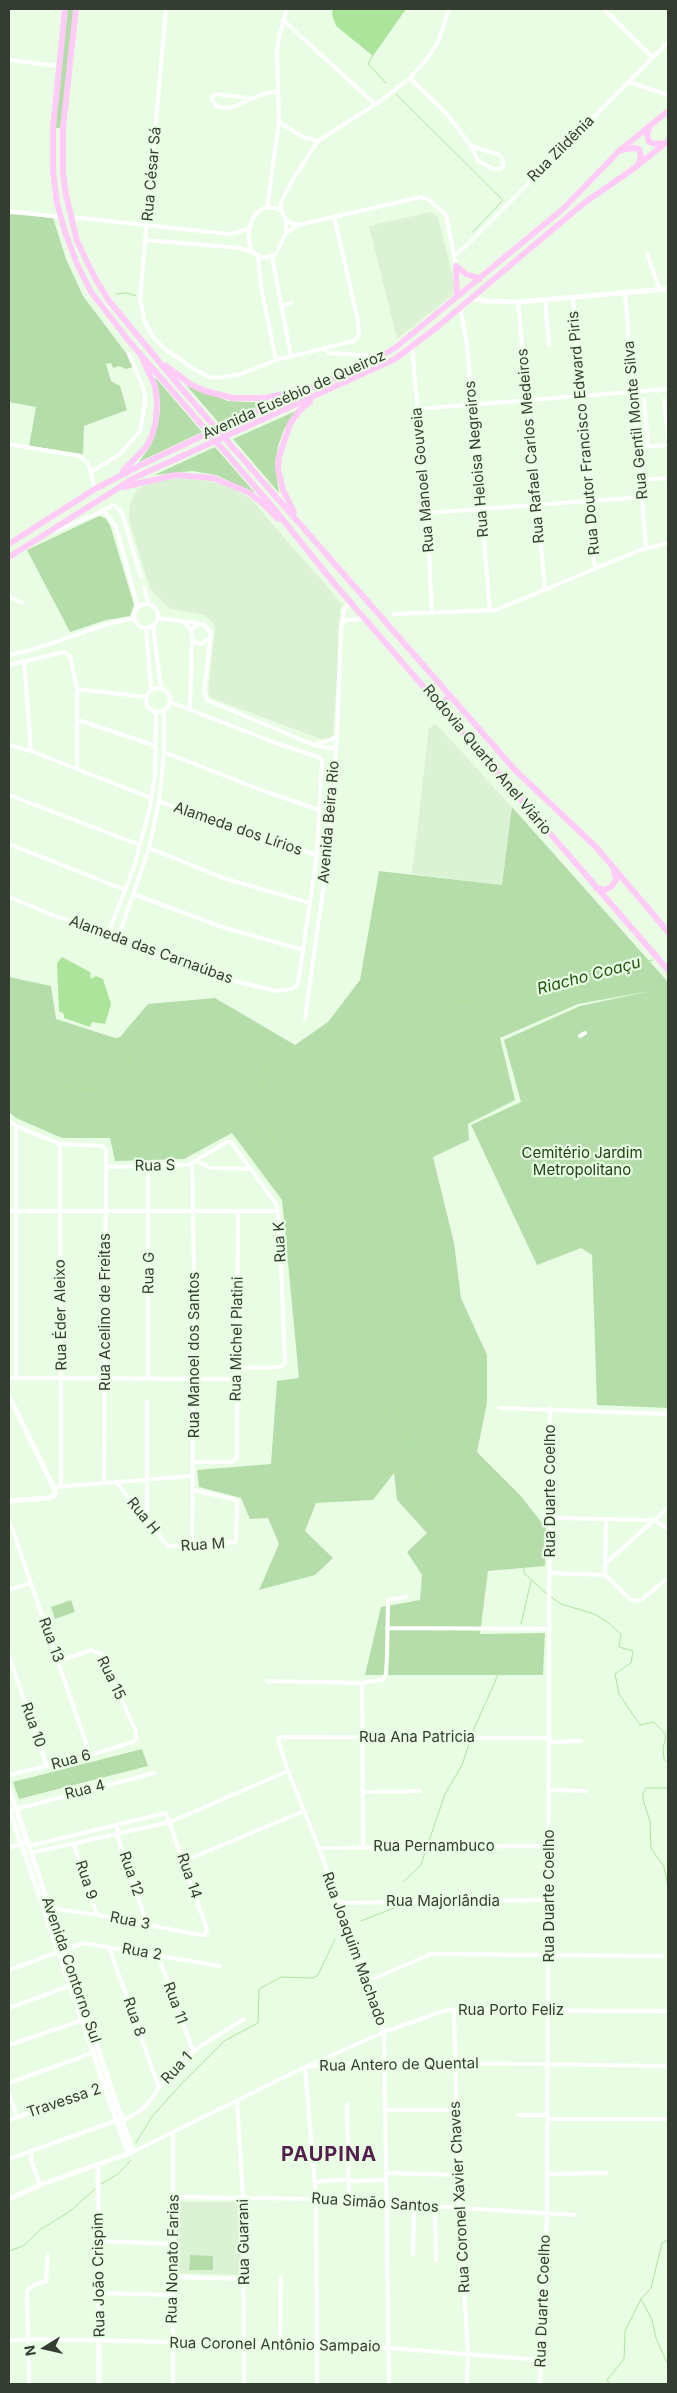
<!DOCTYPE html>
<html>
<head>
<meta charset="utf-8">
<style>
  body { margin:0 }
  #map { position:relative; width:677px; height:2393px; overflow:hidden; background:#e9fde4; font-family:Inter,sans-serif }
  canvas { display:block }
  .frame { position:absolute; inset:0; border:10px solid #353d33; pointer-events:none }
  .north { position:absolute; left:20px; top:2323px; width:50px; height:50px; -webkit-text-stroke:4px #e9fde4; paint-order:stroke; rotate:260deg; font-size:14px; font-weight:700; line-height:20px; text-align:center; color:#353d33 }
  .north::after { content:''; display:block; margin:auto; width:18px; height:22px; background:#353d33; clip-path:polygon(50% 0,100% 100%,50% 72%,0 100%) }
</style>
</head>
<body>
<div id="map">
<canvas width="677" height="2393"></canvas>
<div class="frame"></div>
<div class="north">N</div>
</div>
<script>
const context = document.querySelector('canvas').getContext('2d');
context.lineJoin = 'round';
function fillPath(path, color) { context.fillStyle = color; context.fill(path, 'evenodd'); }
const shape = rows => new Path2D(rows.map(r => 'M' + r).join(''));
function strokePath(path, color, width, dash) { context.strokeStyle = color; context.lineWidth = width; context.lineCap = dash ? 'butt' : 'round'; context.setLineDash(dash || []); context.stroke(path); }
function drawText(font, color, halo, rows, align = 'center') {
  context.font = font + ' Inter,sans-serif'; context.lineWidth = 4.5; context.setLineDash([]); context.textBaseline = 'middle'; context.strokeStyle = halo; context.fillStyle = color; for (const [text, x, y, turn = 0] of rows) {
    context.save(); context.translate(x, y); context.rotate((+turn || 0) * Math.PI / 180); context.textAlign = isNaN(turn) ? turn : align; if (halo) context.strokeText(text, 0, 0); context.fillText(text, 0, 0); context.restore();
  }
}
fillPath(shape([
  [431,212,438,217,452,273,455,293,397,339,369,226],
  [181,478,209,481,229,487,250,498,343,605,339,611,341,616,333,739,329,742,211,698,208,693,215,628,213,623,204,615,169,608,150,589,129,520,130,504,137,489,159,481],
  [436,724,512,807,502,885,412,874,429,728],
  [177,2202,236,2202,239,2205,241,2275,177,2273]
]), '#dbf2d4');
fillPath(shape([
  [65,9,76,9,63,128,53,128],
  [9,214,53,218,66,259,83,296,126,353,133,367,126,369,119,366,113,368,111,363,106,364,111,381,120,386,127,410,84,426,83,454,29,446,36,407,9,402],
  [155,377,202,432,139,462,151,445,157,427,160,411,159,391],
  [186,385,228,401,266,403,219,423],
  [296,411,284,429,278,446,275,464,279,493,233,439],
  [215,447,255,493,216,475,192,471,154,475],
  [99,516,105,518,110,525,134,605,130,616,106,620,70,632,27,550],
  [512,807,668,982,668,1408,597,1405,592,1255,581,1248,537,1265,471,1125,521,1102,504,1040,580,1006,651,991,578,1004,500,1038,515,1100,468,1124,469,1140,433,1157,454,1243,461,1298,487,1355,487,1403,477,1452,520,1495,546,1528,545,1566,488,1571,480,1634,545,1633,543,1675,365,1675,381,1607,420,1600,422,1575,407,1552,427,1533,397,1500,394,1473,373,1500,316,1503,305,1531,333,1558,315,1575,259,1590,279,1544,268,1518,250,1519,241,1498,199,1487,197,1470,271,1464,277,1381,299,1378,282,1200,232,1133,184,1159,115,1161,110,1138,62,1138,16,1118,9,1112,9,977,51,986,56,1019,115,1038,120,1037,148,1004,215,998,295,1045,328,1022,360,980,379,871,502,885],
  [71,1600,75,1612,55,1619,51,1607],
  [142,1749,148,1766,19,1799,13,1782],
  [190,2255,213,2256,213,2270,189,2270]
]), '#b5ddaa');
fillPath(shape([
  [333,9,406,9,373,56,336,26,332,14],
  [62,957,90,972,91,979,96,976,103,979,111,1004,105,1024,92,1022,90,1027,64,1018,64,1014,59,1011,57,963]
]), '#ade49c');
strokePath(shape([
  [373,55,368,64,386,83],
  [396,94,503,200,473,232],
  [116,294,127,293,136,296],
  [9,352,46,337,89,311],
  [9,1054,24,1065,36,1078,57,1086,87,1089,103,1088,129,1069,129,1057,133,1049,148,1042,165,1025,176,1020,199,1021,255,1043,261,1050,265,1087,276,1104,285,1110,304,1110,336,1099,350,1088,380,1044,427,1004,445,999,488,1004,514,1002,533,990,628,964,653,960],
  [285,1110,286,1113,270,1124,278,1176,291,1198,295,1201,313,1202,369,1234,416,1250,423,1257,429,1269,428,1279,414,1298,412,1307,401,1317,396,1327,397,1344,406,1371,398,1416,412,1441,421,1451,436,1459,465,1458,506,1490,523,1526,524,1573,548,1595],
  [408,1435,420,1497,467,1559,475,1566,522,1562],
  [551,1597,561,1604,594,1614,606,1621,621,1634,619,1647,633,1651,631,1663,615,1674,619,1694,640,1725,654,1722,666,1735,663,1749,664,1759,668,1764],
  [521,1624,531,1581],
  [473,1731,495,1682,503,1659,517,1638],
  [668,1788,646,1788,643,1794,643,1800,650,1821,651,1848,664,1867,668,1886],
  [429,1841,445,1794,462,1765,469,1744],
  [403,1882,421,1865,425,1852],
  [361,1921,394,1908],
  [136,2143,151,2118,182,2083,224,2041,258,2023,259,1989,281,1977,313,1978,318,1975,335,1939],
  [101,2184,118,2174,131,2160],
  [9,2251,23,2246,41,2229,69,2212,95,2189],
  [641,2299,652,2320,656,2338,668,2365],
  [610,2384,607,2380,624,2359,625,2331,641,2299,651,2288,662,2243,668,2240]
]), '#ade49c', 1);
strokePath(shape([
  [166,9,140,299,145,322,153,337,165,349,194,369,209,377,217,378,241,374,276,360,354,341,359,334,358,321,334,216],
  [604,9,653,58],
  [283,20,375,104],
  [9,60,59,66],
  [410,78,447,114,471,146,478,161,493,169,500,169,503,166,503,160,500,155,471,146],
  [629,82,668,95],
  [249,98,216,94,211,98,216,106,224,108,233,107,260,95,278,91],
  [279,122,301,136,318,141],
  [267,207,279,122,277,51,279,36,287,9],
  [267,207,275,208,282,211,286,221,286,233,276,254,264,258,252,252,249,242,249,229,254,216,260,210,267,207],
  [9,211,60,217],
  [282,211,280,205,290,184,318,141,379,102,410,78,427,59,438,42,449,9],
  [71,217,229,234,249,229],
  [286,221,298,225],
  [286,233,298,225,421,197,429,200,446,215,456,266],
  [146,240,240,248,252,252],
  [647,254,660,290],
  [454,256,467,245,668,42],
  [258,257,261,287,276,360],
  [272,257,291,356],
  [625,293,646,548],
  [573,297,595,569],
  [545,300,549,345],
  [518,302,545,589],
  [281,306,291,303],
  [460,308,467,344,490,611],
  [412,347,427,513,432,613],
  [325,348,328,353,378,356],
  [644,399,648,447],
  [664,400,668,440],
  [417,409,668,389],
  [9,444,79,456,88,463,95,489],
  [639,447,668,445],
  [91,472,119,455,140,431,145,405,144,390,129,354],
  [641,480,668,478],
  [101,511,114,505,122,513,141,577],
  [427,513,643,497],
  [55,531,104,511,116,527,138,608],
  [144,588,149,604],
  [9,597,23,603],
  '134 616a12 12 0 1 1 24 0a12 12 0 1 1-24 0Z',
  [394,614,496,610,640,550,668,543],
  [158,618,191,622,204,625,209,629,211,634,204,691,207,700,314,745,336,749],
  [182,621,192,630],
  [200,624,193,628,191,632,194,642,201,644,210,638],
  [341,625,346,620,364,619],
  [153,626,161,688],
  [146,628,151,689],
  [9,655,31,650,108,624,135,618],
  [24,661,31,751],
  [9,665,64,652,70,656,77,689,77,768],
  '146 700a12 12 0 1 1 24 0a12 12 0 1 1-24 0Z',
  [77,689,146,697],
  [190,710,192,638],
  [78,720,156,746],
  [317,744,330,740,337,736],
  [9,745,31,751,151,798],
  [164,752,261,790,319,810],
  [9,795,140,845],
  [159,801,231,830,317,855],
  [9,844,125,890],
  [149,848,226,879,310,903],
  [133,894,225,928,304,950],
  [9,897,55,916,108,934,154,955,222,978,276,991,292,989,298,983,317,855,322,760,318,757,276,743,170,702],
  [108,934,134,867,150,807,155,775,156,712],
  [118,938,149,848,159,801,164,752,164,710],
  [305,1018,328,855,337,736,341,625,344,610,350,601],
  [580,1036,585,1033],
  [9,1121,16,1126,60,1144,102,1146,106,1150,104,1483],
  [16,1126,16,1378],
  [60,1144,61,1486],
  [196,1161,210,1168,251,1169],
  [192,1163,194,1275,192,1546],
  [106,1167,188,1165,227,1142,231,1142,276,1204,279,1219,285,1363,280,1367,237,1368],
  [148,1167,148,1379],
  [9,1211,278,1211],
  [9,1378,236,1379],
  [147,1402,147,1521],
  [499,1408,668,1414],
  [193,1462,231,1462,236,1459,237,1456,238,1212],
  [116,1482,168,1546,192,1546,236,1542,237,1502,233,1499,193,1490],
  [55,1487,193,1476],
  [550,1518,654,1520,668,1529],
  [11,1525,90,1755],
  [607,1562,668,1508],
  [549,1573,605,1575,630,1599,635,1601,641,1600,668,1578],
  [605,1575,606,1519],
  [9,1590,30,1583],
  [387,1628,550,1629],
  [9,1656,47,1766],
  [267,1681,362,1683,382,1680,386,1674,387,1656,388,1600,406,1597],
  [362,1683,363,1846],
  [550,1742,581,1741],
  [9,1775,90,1755,133,1742,136,1739,136,1732,102,1654,91,1650,59,1661],
  [550,1790,586,1791],
  [362,1792,420,1791],
  [9,1811,154,1773],
  [115,1825,118,1829,117,1835,147,1924],
  [74,1845,97,1915],
  [29,1846,166,1813,207,1930,205,1935,200,1935,97,1915,50,1908],
  [9,1848,27,1842],
  [319,1848,549,1846],
  [31,1853,170,1822,288,1771],
  [184,1861,304,1811],
  [338,1903,549,1900],
  [109,1947,159,2088],
  [158,1955,193,2051],
  [9,1970,83,1943,220,1966],
  [366,1982,431,1954,662,1956],
  [9,2008,72,1985],
  [454,2009,459,2208,468,2354,467,2384],
  [9,2045,83,2020],
  [9,2083,95,2052],
  [9,2092,17,2117],
  [237,2100,243,2198,244,2384],
  [347,2104,349,2201],
  [385,2110,419,2110],
  [422,2110,456,2110],
  [518,2115,548,2115],
  [548,2119,668,2119],
  [9,2120,106,2086],
  [121,2122,144,2108,167,2078,193,2051,244,2019],
  [32,2150,31,2160,40,2185],
  [133,2152,305,2067,352,2064,455,2063,668,2066],
  [9,2159,118,2120],
  [386,2173,458,2175],
  [547,2174,606,2173],
  [349,2181,386,2180],
  [315,2182,349,2179],
  [174,2197,316,2199,575,2215],
  [435,2207,436,2261],
  [99,2241,173,2244],
  [413,2254,414,2206],
  [173,2277,245,2279],
  [100,2293,173,2295],
  [9,2341,29,2339,317,2345,389,2348,541,2360],
  [280,2344,281,2278],
  [29,2384,27,2291,34,2285,46,2281,48,2255],
  [173,2384,173,2134],
  [317,2384,316,2199,305,2067,384,2032,446,2010,668,2011],
  [389,2384,384,2032,319,1848,288,1771,279,1743,279,1737,550,1738],
  [540,2384,547,2213,550,1408]
]), '#fff', 4);
strokePath(shape([
  [471,298,485,301,518,302,668,289],
  [9,1396,56,1492,54,1496,47,1498,9,1501],
  [9,1788,133,2152,40,2185,9,2199],
  [9,1808,128,2154],
  [98,2165,99,2384]
]), '#fff', 5);
strokePath(shape([
  [65,9,53,128,53,172,57,203,65,232,77,264,91,292,129,341,271,505,333,582,668,970],
  [76,9,63,128,63,173,66,195,77,241,95,278,109,301,180,387,515,770,597,848,668,932],
  [650,127,647,133,649,142,655,144,665,143],
  [621,150,634,148,639,149,641,156,638,164],
  [456,266,457,297],
  [456,266,466,274,480,279],
  [166,366,190,384,205,391,233,398,265,398,296,391],
  [123,471,146,447,152,436,156,420,157,401,155,386,143,360],
  [123,487,176,475,213,478,248,492,262,503,278,519],
  [294,512,283,490,278,468,279,457,290,424,299,411,310,402],
  [9,544,95,489,141,465,240,418,361,367,395,348,563,209,620,150,668,111],
  [9,557,134,478,395,359,436,328,584,203,636,167,668,141],
  [440,707,450,695],
  [596,888,605,890,612,886,616,879,614,871]
]), '#feccf6', 6);
drawText('15px', '#353d33', '#e9fde4', [
  ["Rua Zildênia",561,149,-45],
  ["Rua César Sá",152,174,-85],
  ["Avenida Eusébio de Queiroz",294,395,-24],
  ["Rua Gentil Monte Silva",636,420,-95],
  ["Rua Doutor Francisco Edward Piris",584,433,-95],
  ["Rua Rafael Carlos Medeiros",531,446,-95],
  ["Rua Heloisa Negreiros",477,459,-95],
  ["Rua Manoel Gouveia",423,480,-95],
  ["Rodovia Quarto Anel Viário",487,760,50],
  ["Avenida Beira Rio",329,822,-85],
  ["Alameda dos Lírios",238,829,19],
  ["Alameda das Carnaúbas",151,950,20],
  ["Rua S",155,1166,-1],
  ["Rua K",280,1242,-93],
  ["Rua G",149,1273,-89],
  ["Rua Acelino de Freitas",105,1312,-90],
  ["Rua Éder Aleixo",61,1315,-91],
  ["Rua Michel Platini",237,1339,-89],
  ["Rua Manoel dos Santos",194,1355,-90],
  ["Rua Duarte Coelho",550,1491,-90],
  ["Rua H",143,1516,51],
  ["Rua M",203,1545,-4],
  ["Rua 13",51,1640,70],
  ["Rua 15",111,1678,64],
  ["Rua 10",33,1725,71],
  ["Rua Ana Patricia",417,1737],
  ["Rua 6",71,1760,-15],
  ["Rua 4",85,1790,-14],
  ["Rua Pernambuco",434,1846],
  ["Rua 12",131,1874,71],
  ["Rua 14",189,1876,71],
  ["Rua 9",86,1880,72],
  ["Rua Duarte Coelho",549,1896,-90],
  ["Rua Majorlândia",443,1901],
  ["Rua 3",130,1921,11],
  ["Rua Joaquim Machado",354,1949,70],
  ["Rua 2",142,1952,10],
  ["Avenida Contorno Sul",71,1970,71],
  ["Rua 11",175,2003,70],
  ["Rua Porto Feliz",511,2010],
  ["Rua 8",134,2017,71],
  ["Rua Antero de Quental",399,2065,-1],
  ["Rua 1",177,2068,-47],
  ["Travessa 2",64,2101,-19],
  ["Rua Coronel Xavier Chaves",460,2197,-93],
  ["Rua Simão Santos",375,2203,4],
  ["Rua Guarani",244,2242,-91],
  ["Rua Nonato Farias",173,2259,-89],
  ["Rua João Crispim",99,2275,-91],
  ["Rua Duarte Coelho",543,2301,-88],
  ["Rua Coronel Antônio Sampaio",275,2345,1]
]);
drawText('15px', '#1f4213', '#e9fde4', [
  ["Cemitério Jardim",582,1153],
  ["Metropolitano",582,1170]
]);
drawText('italic 16px', '#20530c', '#e9fde4', [
  ["Riacho Coaçu",589,976,-15]
]);
context.letterSpacing = '1px';
drawText('bold 20px', '#531f4d', '#e9fde4', [
  ["PAUPINA",329,2155]
]);
context.letterSpacing = '0px';
</script>
</body>
</html>
